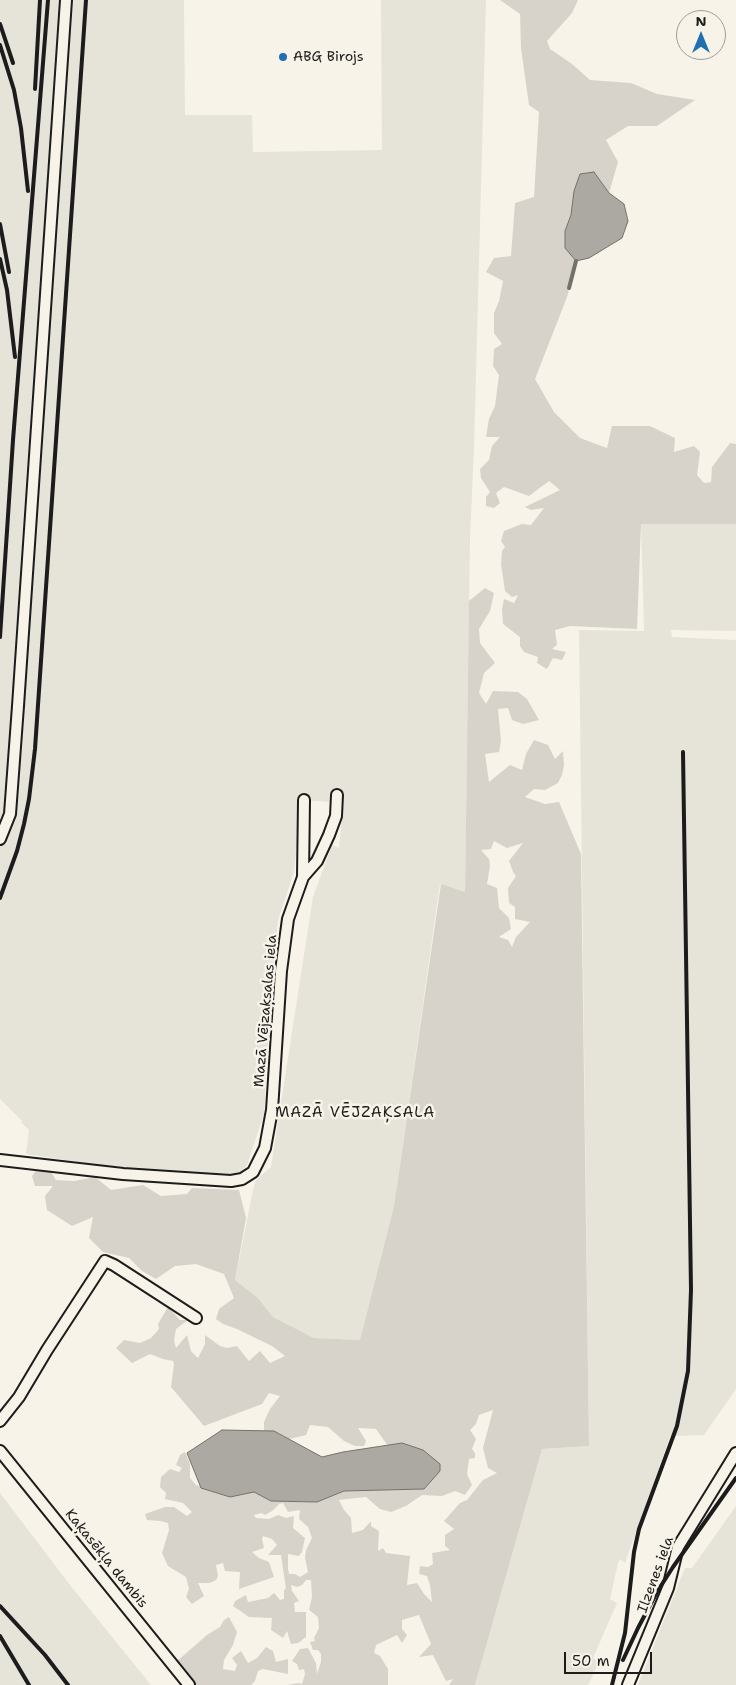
<!DOCTYPE html>
<html>
<head>
<meta charset="utf-8">
<style>
  body { margin:0 }
  #map { position:relative; width:736px; height:1685px; overflow:hidden; background:#f7f3e8; font-family:"Shantell Sans",sans-serif }
  canvas { display:block }
  .north { position:absolute; left:676px; top:10px; width:50px; height:50px; box-sizing:border-box; background:#f7f3e8; border:1px solid #9f9d96; border-radius:50%; rotate:0deg; font-size:14px; font-weight:700; line-height:20px; text-align:center; color:#1c1c1c }
  .north::after { content:''; display:block; margin:auto; width:18px; height:22px; background:#1f6fb2; clip-path:polygon(50% 0,100% 100%,50% 72%,0 100%) }
  .scale { position:absolute; left:564px; top:1652px; width:88px; height:22px; box-sizing:border-box; border:2px solid #1c1c1c; border-top:0; padding-left:6px; font-size:15px; line-height:18px; white-space:nowrap; color:#1c1c1c; -webkit-text-stroke:4px #f7f3e8; paint-order:stroke }
</style>
</head>
<body>
<div id="map">
<canvas width="736" height="1685"></canvas>
<div class="north">N</div>
<div class="scale">50 m</div>
</div>
<script>
const context = document.querySelector('canvas').getContext('2d');
context.lineJoin = 'round';
function fillPath(path, color) { context.fillStyle = color; context.fill(path, 'evenodd'); }
const shape = rows => new Path2D(rows.map(r => 'M' + r).join(''));
function strokePath(path, color, width, dash) { context.strokeStyle = color; context.lineWidth = width; context.lineCap = dash ? 'butt' : 'round'; context.setLineDash(dash || []); context.stroke(path); }
function drawText(font, color, halo, rows, align = 'center') {
  context.font = font + ' "Shantell Sans",sans-serif'; context.lineWidth = 5; context.setLineDash([]); context.textBaseline = 'middle'; context.strokeStyle = halo; context.fillStyle = color; for (const [text, x, y, turn = 0] of rows) {
    context.save(); context.translate(x, y); context.rotate((+turn || 0) * Math.PI / 180); context.textAlign = isNaN(turn) ? turn : align; if (halo) context.strokeText(text, 0, 0); context.fillText(text, 0, 0); context.restore();
  }
}
fillPath(shape([
  [0,0,184,0,185,115,252,115,253,152,382,150,381,0,486,0,474,448,470,538,465,892,440,884,394,1206,360,1340,314,1338,273,1317,258,1298,235,1280,253,1190,256,1180,271,1167,313,897,332,845,339,848,344,795,330,795,329,802,299,800,298,831,294,872,278,920,271,986,264,1114,247,1165,241,1171,233,1174,157,1171,86,1163,26,1154,29,1130,21,1122,22,1121,0,1099],
  [641,524,736,524,736,631,671,630,672,637,736,640,736,1389,704,1435,670,1436,625,1563,620,1559,618,1563,610,1599,617,1603,593,1658,599,1662,588,1685,475,1685,542,1449,589,1446,579,630,644,631],
  [0,1493,70,1585,151,1685,0,1685],
  [736,1506,736,1685,638,1685,685,1568,692,1568]
]), '#e6e3d9');
fillPath(shape([
  [500,0,578,0,572,13,547,41,550,49,572,64,590,80,631,83,657,94,695,100,657,126,628,126,606,140,618,162,609,193,594,172,574,191,571,215,565,231,565,248,576,261,567,297,535,379,554,412,580,438,607,448,612,426,650,426,675,438,674,452,694,446,700,452,697,475,704,483,711,482,712,467,730,443,736,444,736,524,641,524,637,629,570,626,555,630,557,645,552,649,566,652,562,660,553,658,547,669,537,663,538,657,524,652,520,646,520,637,503,624,502,609,504,599,514,603,518,595,512,597,505,591,501,564,502,551,505,547,501,541,504,531,522,524,531,525,544,508,531,510,525,507,560,490,549,481,529,496,504,487,496,493,500,503,494,508,486,506,486,497,490,492,481,478,480,469,489,460,492,446,500,437,486,437,489,419,495,406,499,375,493,366,494,349,502,344,494,333,494,313,499,301,503,281,486,272,494,258,511,256,515,203,534,197,539,112,529,105,521,48,520,14],
  [485,588,494,593,490,611,479,629,480,643,495,663,484,673,479,693,486,704,493,691,518,692,527,699,539,720,523,724,512,720,508,708,498,709,501,741,499,752,485,754,489,782,510,765,522,770,526,754,534,740,548,745,555,759,563,751,564,765,562,775,558,783,545,790,534,789,525,797,545,804,559,802,581,854,589,1446,542,1449,475,1685,449,1685,453,1679,446,1681,433,1655,419,1657,431,1644,419,1615,402,1620,402,1629,407,1635,402,1643,397,1635,376,1645,374,1653,380,1656,388,1669,388,1685,287,1685,298,1683,302,1684,305,1674,304,1669,299,1670,297,1664,292,1661,300,1649,308,1648,316,1663,317,1674,321,1662,321,1654,318,1650,313,1650,310,1642,315,1641,314,1638,319,1628,318,1617,309,1610,312,1597,311,1580,306,1580,302,1585,297,1587,291,1585,292,1591,299,1601,294,1603,295,1612,306,1612,306,1637,298,1643,291,1644,287,1631,283,1638,271,1630,272,1618,249,1617,233,1606,235,1601,246,1595,248,1602,268,1598,274,1593,280,1600,284,1599,284,1590,286,1589,281,1555,268,1555,277,1545,272,1539,263,1536,262,1539,264,1548,252,1552,259,1558,269,1562,274,1577,239,1589,240,1572,225,1571,223,1563,216,1565,218,1576,216,1580,210,1583,198,1583,204,1596,192,1604,186,1597,189,1589,186,1577,168,1566,162,1553,169,1530,168,1523,160,1521,147,1520,145,1514,165,1507,174,1507,187,1516,192,1512,183,1503,165,1499,166,1493,160,1487,161,1477,170,1469,179,1472,182,1468,176,1465,180,1455,185,1452,190,1464,190,1478,196,1485,230,1497,254,1492,271,1501,317,1502,344,1491,424,1489,431,1480,402,1443,388,1446,376,1429,358,1428,366,1441,364,1446,355,1446,344,1441,328,1427,310,1425,306,1435,289,1439,274,1431,264,1431,264,1422,270,1409,280,1396,269,1393,262,1404,204,1426,171,1387,174,1364,173,1361,163,1359,150,1354,132,1363,116,1348,124,1340,140,1343,151,1338,159,1329,158,1324,168,1307,180,1320,188,1320,176,1329,174,1341,176,1348,187,1335,191,1351,198,1358,205,1344,205,1335,220,1346,227,1348,237,1346,249,1361,260,1351,270,1363,285,1356,272,1346,237,1329,223,1324,216,1319,219,1309,234,1298,224,1274,196,1264,175,1266,156,1279,142,1271,129,1258,103,1252,89,1238,93,1217,72,1226,47,1210,45,1196,53,1186,35,1186,32,1176,37,1169,51,1172,56,1180,74,1181,95,1177,111,1190,143,1185,161,1196,187,1194,192,1188,239,1190,246,1218,235,1280,258,1298,273,1317,314,1338,360,1340,394,1206,441,884,465,892,469,601],
  [494,841,507,848,523,843,509,861,513,872,516,876,508,888,509,903,515,907,515,919,530,922,516,937,512,947,508,940,499,937,511,929,509,918,499,908,497,888,487,884,490,866,489,859,481,850,491,849],
  [493,1410,483,1448,488,1468,497,1473,483,1480,467,1500,460,1503,444,1521,454,1529,445,1535,445,1546,450,1550,432,1553,433,1564,428,1567,420,1566,419,1574,427,1576,430,1585,432,1602,424,1594,417,1583,407,1585,410,1556,386,1553,383,1548,378,1551,379,1531,371,1526,371,1521,363,1530,352,1533,351,1518,344,1510,339,1500,366,1497,380,1509,391,1512,406,1506,422,1495,442,1496,455,1491,465,1495,472,1485,467,1474,469,1459,475,1458,475,1453,472,1449,476,1439,470,1430,476,1424,479,1415],
  [283,1503,288,1512,300,1510,299,1519,308,1527,312,1538,306,1550,305,1558,308,1572,300,1577,295,1574,289,1574,288,1569,288,1554,299,1556,302,1552,305,1538,293,1528,294,1516,286,1518,278,1515,269,1519,256,1518,254,1515,261,1513,265,1515,272,1511,279,1504],
  [229,1617,237,1632,233,1645,224,1660,223,1669,235,1671,237,1665,232,1658,241,1651,248,1663,257,1658,266,1647,273,1651,276,1662,288,1659,288,1674,263,1669,258,1671,255,1681,251,1685,194,1685,176,1662,207,1635,220,1627,224,1620]
]), '#d7d3cb');
const water = shape([
  [594,172,609,193,624,204,628,221,622,238,589,258,576,261,565,248,565,231,571,215,574,191,580,174,594,172],
  [222,1430,274,1431,322,1457,343,1452,402,1443,423,1450,440,1464,440,1471,424,1489,344,1491,317,1502,271,1501,254,1492,230,1497,201,1488,187,1453,222,1430]
]);
fillPath(water, '#aca9a2');
strokePath(water, '#72716c', 1);
strokePath(shape([
  [569,288,576,261]
]), '#72716c', 4);
const minor = shape([
  [0,839,10,814,18,706,66,0],
  [303,877,317,861,329,835,336,816,337,795],
  [0,1160,123,1174,231,1181,242,1179,253,1172,265,1148,272,1110,281,971,288,919,303,877,304,800],
  [0,1421,19,1397,47,1350,105,1261,114,1265,196,1318],
  [0,1451,189,1685],
  [628,1685,668,1588,678,1547,736,1453]
]);
strokePath(minor, '#1c1c1c', 14);
strokePath(minor, '#f7f3e8', 10);
strokePath(shape([
  [0,24,13,63],
  [0,45,14,90,21,128,28,191],
  [35,89,40,0],
  [0,224,9,272],
  [0,259,7,290,15,357],
  [0,637,13,440,48,0],
  [0,898,17,851,24,824,29,799,35,749,86,0],
  [0,1606,45,1655,68,1685],
  [0,1636,29,1685],
  [623,1660,638,1628,657,1592,673,1567,736,1478],
  [612,1685,625,1633,634,1552,639,1529,677,1426,688,1371,691,1290,683,752]
]), '#1c1c1c', 4);
for (const [x, y, r, color] of [
  [283,57,5,"#1f6fb2"]
]) { const dot = new Path2D(); dot.arc(x, y, r, 0, 2 * Math.PI); context.fillStyle = color; context.fill(dot); strokePath(dot, '#f7f3e8', 2); }
drawText('14px', '#1c1c1c', '#f7f3e8', [
  ["ABG Birojs",293,57]
], 'left');
drawText('14px', '#1c1c1c', '#f7f3e8', [
  ["Mazā Vējzaķsalas iela",266,1011,-85],
  ["Kaķasēkļa dambis",106,1559,51],
  ["Ilzenes iela",656,1575,-70]
]);
context.letterSpacing = '1px';
drawText('15px', '#1c1c1c', '#f7f3e8', [
  ["MAZĀ VĒJZAĶSALA",355,1113]
]);
context.letterSpacing = '0px';
</script>
</body>
</html>
